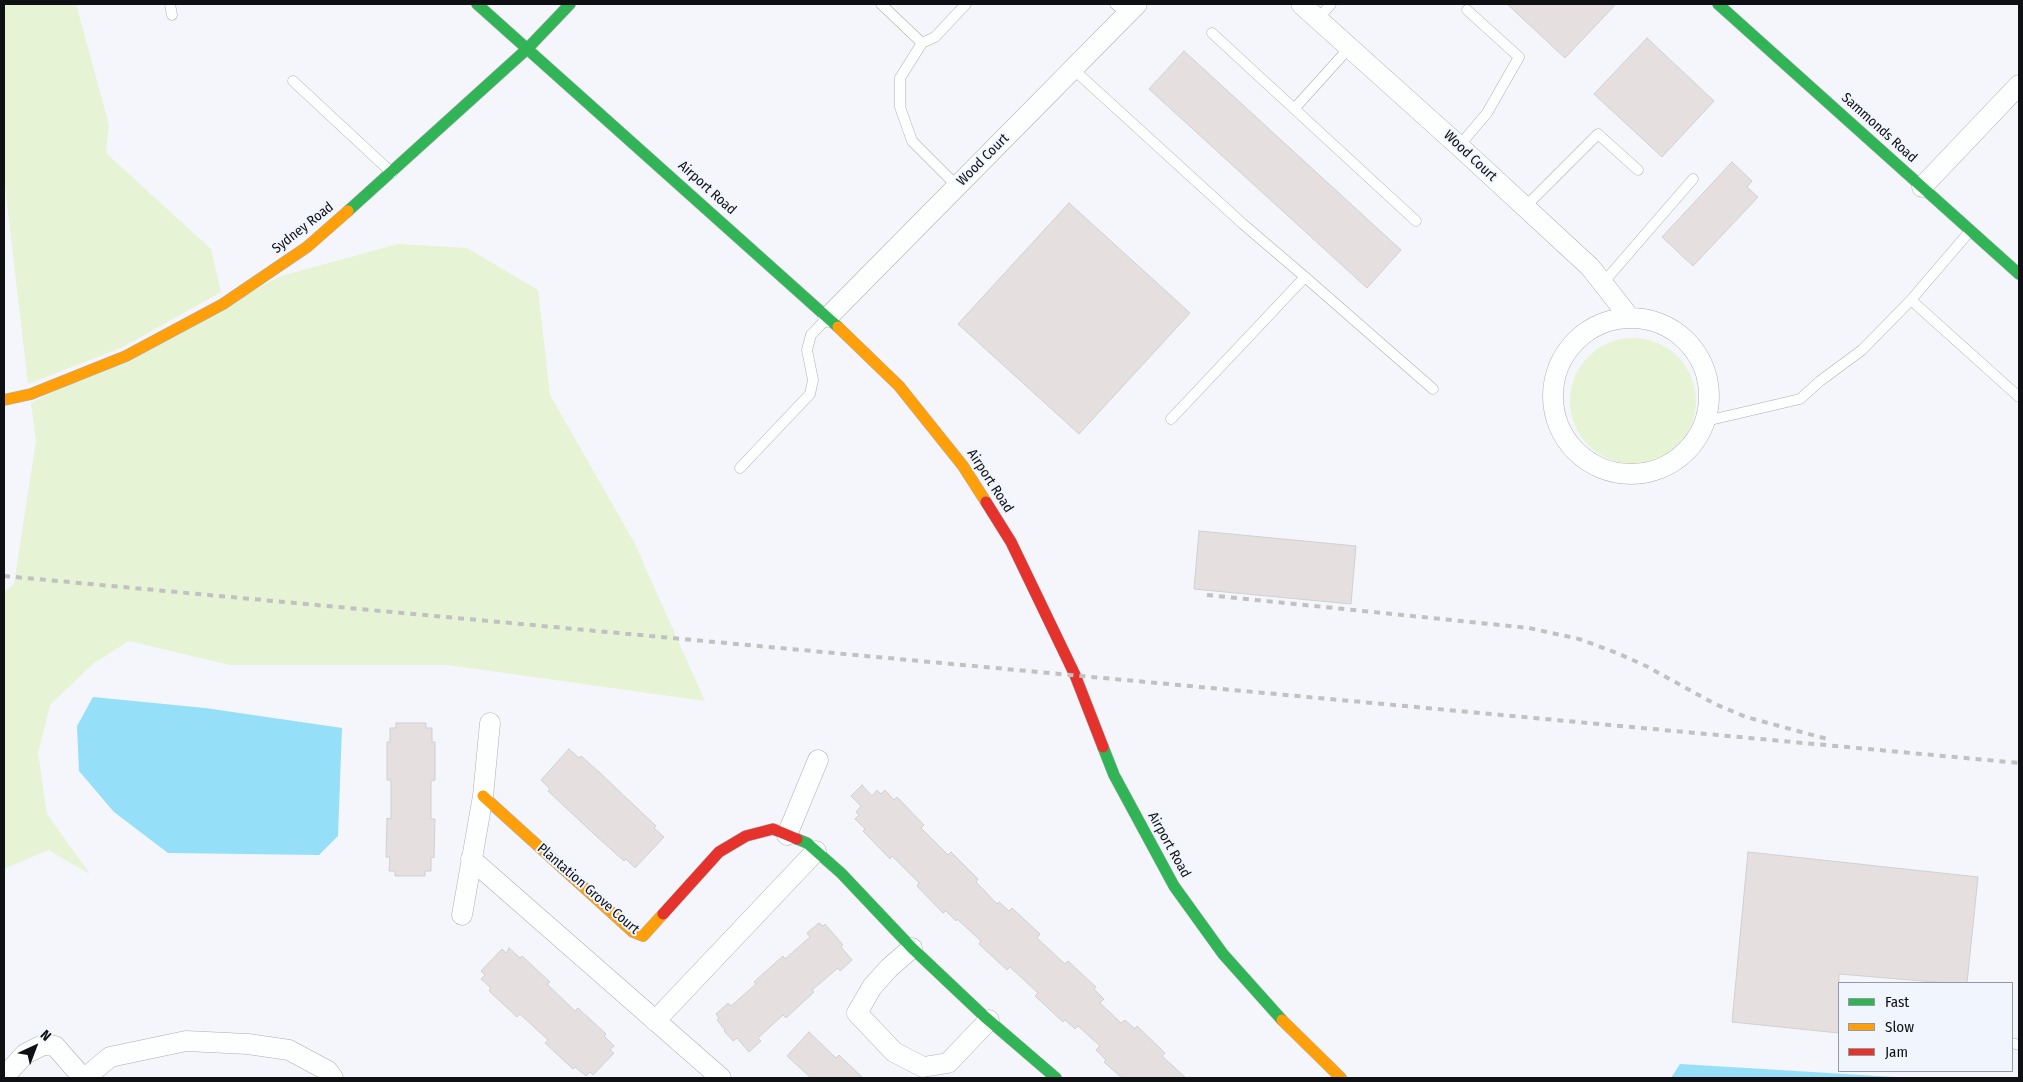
<!DOCTYPE html>
<html>
<head>
<meta charset="utf-8">
<style>
  body { margin:0 }
  #map { position:relative; width:2023px; height:1082px; overflow:hidden; background:#f4f6fb; font-family:"Fira Sans Condensed",sans-serif }
  canvas { display:block }
  .frame { position:absolute; inset:0; border:5px solid #0f1013; pointer-events:none }
  .legend { position:absolute; left:1838px; top:982px; width:175px; height:90px; box-sizing:border-box; background:#f1f5fe; border:1px solid #9799a0; margin:0; padding:6px 9px; list-style:none; font-size:15px; color:#0f1013 }
  .legend li { display:flex; align-items:center; gap:10px; height:25px }
  .legend b { width:25px; border:1px solid #9799a0 }
  .north { position:absolute; left:10px; top:1022px; width:50px; height:50px; -webkit-text-stroke:4px #f1f5fe; paint-order:stroke; rotate:43deg; font-size:14px; font-weight:700; line-height:20px; text-align:center; color:#0f1013 }
  .north::after { content:''; display:block; margin:auto; width:18px; height:22px; background:#0f1013; clip-path:polygon(50% 0,100% 100%,50% 72%,0 100%) }
</style>
</head>
<body>
<div id="map">
<canvas width="2023" height="1082"></canvas>
<div class="frame"></div>
<ul class="legend">
<li><b style="height:6px;background:#30b455"></b>Fast</li>
<li><b style="height:6px;background:#ff9f0a"></b>Slow</li>
<li><b style="height:6px;background:#e5322d"></b>Jam</li>
</ul>
<div class="north">N</div>
</div>
<script>
const context = document.querySelector('canvas').getContext('2d');
context.lineJoin = 'round';
function fillPath(path, color) { context.fillStyle = color; context.fill(path, 'evenodd'); }
const shape = rows => new Path2D(rows.map(r => 'M' + r).join(''));
function strokePath(path, color, width, dash) { context.strokeStyle = color; context.lineWidth = width; context.lineCap = dash ? 'butt' : 'round'; context.setLineDash(dash || []); context.stroke(path); }
function drawText(font, color, halo, rows, align = 'center') {
  context.font = font + ' "Fira Sans Condensed",sans-serif'; context.lineWidth = 4; context.setLineDash([]); context.textBaseline = 'middle'; context.strokeStyle = halo; context.fillStyle = color; for (const [text, x, y, turn = 0] of rows) {
    context.save(); context.translate(x, y); context.rotate((+turn || 0) * Math.PI / 180); context.textAlign = isNaN(turn) ? turn : align; if (halo) context.strokeText(text, 0, 0); context.fillText(text, 0, 0); context.restore();
  }
}
fillPath(shape([
  [4,4,76,4,109,125,106,153,211,249,221,292,123,347,28,384,4,177],
  [398,244,467,248,538,290,550,395,634,542,705,701,448,665,230,665,129,641,94,663,50,705,38,753,47,814,90,874,48,850,4,869,4,592,14,584,36,441,31,403,281,276],
  '1570 401a63 63 0 1 1 126 0a63 63 0 1 1-126 0Z'
]), '#e6f3d5');
fillPath(shape([
  [93,697,205,708,342,728,338,836,319,855,168,853,114,812,79,771,77,726],
  [1680,1064,1911,1078,1671,1078]
]), '#95dff9');
const building = shape([
  [1507,4,1616,4,1565,58,1507,4],
  [1647,38,1714,101,1662,157,1594,94,1647,38],
  [1184,51,1401,250,1367,288,1149,89,1184,51],
  [1732,162,1752,181,1747,187,1758,197,1693,266,1662,237,1732,162],
  [1069,203,1190,313,1079,434,958,324,1069,203],
  [1199,531,1356,546,1351,604,1194,589,1199,531],
  [396,723,426,723,426,728,432,728,432,742,435,742,435,780,431,781,431,819,435,819,434,858,431,857,431,871,425,871,425,876,395,876,395,871,389,871,390,857,386,857,387,818,391,819,391,780,387,780,387,742,390,742,390,728,396,728,396,723],
  [569,749,579,758,581,756,599,772,656,826,654,828,664,837,635,868,626,859,624,861,595,835,548,791,550,789,541,780,569,749],
  [862,785,872,796,877,790,881,794,885,790,894,800,897,797,924,825,921,828,948,855,951,852,978,879,976,882,997,904,999,902,1009,911,1012,908,1040,934,1037,938,1065,964,1068,961,1096,987,1094,989,1104,999,1100,1003,1121,1023,1125,1020,1135,1029,1137,1026,1165,1053,1162,1056,1186,1078,1122,1078,1104,1062,1106,1060,1096,1050,1100,1046,1078,1026,1075,1029,1065,1020,1063,1022,1035,996,1038,993,1010,967,1007,970,979,944,981,941,957,919,956,921,946,911,943,913,917,886,919,883,892,856,890,859,863,831,865,829,855,819,859,815,856,812,861,806,851,796,862,785],
  [1748,852,1978,877,1967,983,1946,983,1839,974,1839,1033,1732,1022,1748,852],
  [819,923,823,926,825,924,843,945,841,947,852,960,840,971,838,968,812,990,814,992,786,1018,783,1015,758,1038,761,1041,749,1052,737,1038,733,1041,724,1031,725,1030,717,1020,719,1018,716,1014,728,1003,731,1006,756,984,754,982,765,972,783,956,785,959,810,937,807,933,819,923],
  [509,948,520,958,522,956,550,982,547,984,575,1011,578,1008,606,1034,604,1036,614,1046,610,1050,614,1053,593,1075,590,1072,586,1076,575,1067,573,1069,545,1043,548,1040,520,1014,517,1017,489,991,491,988,481,979,485,975,481,971,502,949,506,953,509,948],
  [809,1032,836,1058,839,1055,863,1078,811,1078,787,1056,809,1032]
]);
fillPath(building, '#e5e0df');
strokePath(building, '#d0cfd1', 1);
const lane = shape([
  [170,4,172,15],
  [881,4,922,43,935,37,966,4],
  [1115,4,1127,14],
  [1318,19,1331,4],
  [1212,33,1416,221],
  [922,43,900,78,900,107,912,141,957,186],
  [1073,69,1243,224,1305,277,1171,419],
  [293,81,392,173],
  [1294,109,1350,47],
  [1459,146,1487,113,1519,57,1467,10],
  [1525,207,1598,134,1638,170],
  [1970,231,1911,300,2019,397],
  [1305,277,1433,389],
  [1603,283,1693,179],
  [1706,421,1800,399,1820,381,1862,350,1911,300],
  [740,468,810,394,813,380,807,350,811,335,828,317],
  [2012,1043,2019,1045]
]);
const street = shape([
  [1301,4,1459,146,1590,267,1630,318],
  [1922,187,2019,85],
  [828,317,1137,4],
  '1553 396a78 78 0 1 1 156 0a78 78 0 1 1-156 0Z',
  [787,835,818,760],
  [471,859,721,1078],
  [462,915,483,796,490,723],
  [912,948,889,968,872,987,857,1013,894,1052,923,1067,948,1063,989,1020],
  [655,1021,816,851],
  [4,1077,25,1054,43,1045,55,1046,83,1078],
  [85,1078,110,1057,186,1041,248,1044,289,1050,328,1071,333,1078]
]);
const fast = shape([
  [477,4,838,327],
  [1718,4,2019,274],
  [348,211,527,49,570,4],
  [1103,747,1114,775,1174,886,1223,954,1282,1020],
  [797,839,807,843,841,873,912,948,985,1017,1056,1078]
]);
const slow = shape([
  [838,327,899,386,963,466,986,502],
  [4,400,31,394,126,356,223,304,307,247,348,211],
  [483,796,633,932,643,936,663,914],
  [1282,1020,1341,1078]
]);
const jam = shape([
  [986,502,1011,542,1075,675,1103,747],
  [663,914,719,852,746,836,773,829,797,839]
]);
strokePath(lane, '#acaeb1', 11);
strokePath(street, '#acaeb1', 21);
strokePath(fast, '#acaeb1', 12);
strokePath(slow, '#acaeb1', 12);
strokePath(jam, '#acaeb1', 12);
strokePath(lane, '#fdfefe', 10);
strokePath(street, '#fdfefe', 20);
strokePath(fast, '#30b455', 11);
strokePath(slow, '#ff9f0a', 11);
strokePath(jam, '#e5322d', 11);
strokePath(shape([
  [4,576,2019,763],
  [1207,595,1529,628,1579,639,1617,653,1646,666,1715,704,1746,717,1831,740]
]), '#c1c1c2', 4, [6, 6]);
drawText('14px', '#0f1013', '#f1f5fe', [
  ["Sammonds Road",1879,128,42],
  ["Wood Court",1470,156,43],
  ["Wood Court",983,160,-45],
  ["Airport Road",707,188,42],
  ["Sydney Road",303,228,-38],
  ["Airport Road",990,481,57],
  ["Airport Road",1169,845,61],
  ["Plantation Grove Court",588,889,41]
]);
</script>
</body>
</html>
